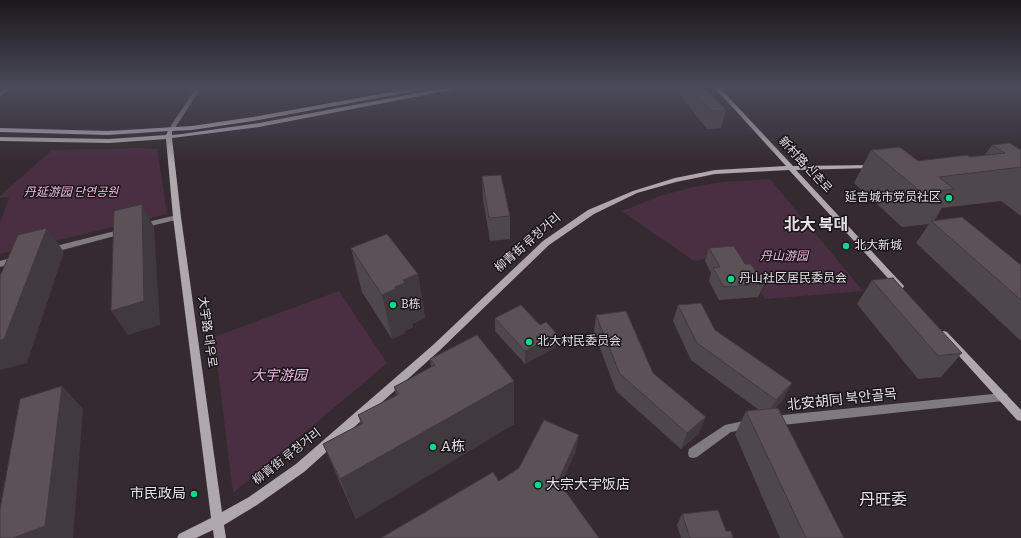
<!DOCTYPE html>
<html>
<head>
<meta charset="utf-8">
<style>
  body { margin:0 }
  canvas { display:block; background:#342b31 }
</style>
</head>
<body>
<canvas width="1021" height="538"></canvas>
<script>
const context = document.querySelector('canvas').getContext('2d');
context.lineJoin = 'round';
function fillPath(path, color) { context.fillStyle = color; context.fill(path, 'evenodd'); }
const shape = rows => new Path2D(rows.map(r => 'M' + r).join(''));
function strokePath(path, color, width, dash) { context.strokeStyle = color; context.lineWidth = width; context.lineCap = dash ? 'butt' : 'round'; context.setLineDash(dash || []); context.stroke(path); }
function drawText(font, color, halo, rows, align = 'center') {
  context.font = font + ' Bitter,"Noto Sans SC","Noto Sans KR",serif'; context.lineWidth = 3; context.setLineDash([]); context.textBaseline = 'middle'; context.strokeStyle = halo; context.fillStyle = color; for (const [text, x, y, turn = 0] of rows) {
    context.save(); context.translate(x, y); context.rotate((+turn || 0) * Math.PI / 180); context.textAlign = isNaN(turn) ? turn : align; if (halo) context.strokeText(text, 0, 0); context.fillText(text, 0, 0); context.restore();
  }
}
fillPath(shape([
  [138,148,157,149,167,214,0,254,0,223,9,197,0,198,0,196,52,150],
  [770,179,863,291,765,299,736,253,694,261,622,211,663,195,698,186,723,182],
  [339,291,387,363,233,493,214,337]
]), '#4a2e42');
fillPath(shape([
  [6,88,12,88,0,96,0,92,6,88],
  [196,88,201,88,173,131,169,131,168,130,196,88],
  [177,215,181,217,180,219,142,228,138,226,139,224,177,215],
  [123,229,126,229,127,231,126,233,51,253,47,250,48,248,123,229],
  [17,256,20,257,21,259,20,261,0,267,0,261,17,256],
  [1003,393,1007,394,1008,397,1007,400,1003,401,773,426,769,424,768,421,769,418,773,416,1003,393],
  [748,420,752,422,753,425,752,428,731,432,697,457,693,458,689,457,688,453,689,449,725,425,748,420]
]), '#807b7e');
fillPath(shape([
  [414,88,424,88,421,90,253,121,192,130,172,131,172,135,182,134,259,123,444,88,454,88,451,90,259,127,172,138,181,217,222,512,249,497,296,464,433,345,543,241,588,210,633,191,675,178,715,170,786,166,715,88,720,88,793,166,874,165,875,166,872,168,796,170,904,286,903,288,897,288,789,170,715,174,676,182,637,193,594,214,549,245,439,351,304,472,257,505,224,525,226,538,214,538,213,530,196,538,177,538,179,534,211,518,173,217,166,139,109,143,0,141,0,137,109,139,166,135,168,131,108,135,0,132,0,128,108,131,192,126,253,117,414,88],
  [944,331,947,332,1021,410,1021,421,1017,420,941,336,940,334,941,332,944,331]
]), '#aea7ab');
fillPath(shape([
  [675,88,705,88,726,110,721,128,707,129,683,99,683,97],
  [992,145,1021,150,1021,216,1001,201,942,208,934,221,1021,265,1021,341,916,243,929,224,902,227,854,183,871,150,918,161,985,155],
  [482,176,510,216,510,239,490,241,483,199],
  [351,248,418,274,425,318,412,324,413,327,404,331,405,333,392,339,362,292],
  [709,248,745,264,764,284,758,297,719,300,709,281,711,273,705,261],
  [872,280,962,353,941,377,918,379,857,304],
  [678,305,715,330,783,400,774,409,844,538,780,538,735,434,746,411,759,410,691,360,673,321],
  [596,315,653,373,699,433,681,449,616,391,594,332],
  [495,318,540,325,557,334,556,347,525,364,495,331],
  [430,359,514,424,356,519,341,485,323,444,361,424,358,415,396,395,394,387,431,367],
  [682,514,726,531,733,538,681,538,677,525]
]), '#4e474c');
fillPath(shape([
  [142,204,154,227,160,325,128,335,111,311],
  [47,228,64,252,27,363,0,370,0,340],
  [418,274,425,318,412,324,413,327,404,331,405,333,392,339,382,295,395,287,403,280],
  [557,334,556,347,525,364,525,351],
  [514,381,514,424,356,519,340,479],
  [792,383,783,400,767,416,776,400],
  [62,386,83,409,73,538,13,538],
  [706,417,699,433,681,449,687,433],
  [579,435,576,451,556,496,558,481]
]), '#40393e');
const building = shape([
  [691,88,705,88,726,110,711,111,691,88],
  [1010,143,1021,150,1021,167,939,177,954,189,922,193,871,150,900,147,918,161,967,155,970,157,1005,153,992,145,1010,143],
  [501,175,510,216,489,218,482,176,501,175],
  [142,204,144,301,111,311,114,211,142,204],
  [962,217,1021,265,1021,300,931,221,962,217],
  [47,228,4,339,0,340,0,276,18,235,47,228],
  [387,234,418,274,403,280,405,283,395,287,396,289,382,295,351,248,387,234],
  [734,246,745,264,751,264,764,284,724,287,713,268,720,267,709,248,734,246],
  [893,278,962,353,938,356,872,280,893,278],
  [701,303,715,330,792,383,776,400,697,343,678,305,701,303],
  [521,305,540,325,546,322,557,334,525,351,495,318,521,305],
  [626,311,653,373,706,417,687,433,620,374,596,315,626,311],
  [477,335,514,381,340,479,323,444,363,423,358,415,399,394,394,387,435,365,430,359,477,335],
  [62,386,45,526,13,538,0,538,0,509,20,399,62,386],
  [778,408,844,538,806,538,746,411,778,408],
  [544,420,579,435,558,481,599,538,381,538,493,472,499,481,519,468,544,420],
  [718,510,726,531,731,531,733,538,690,538,682,514,718,510]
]);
fillPath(building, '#5b5258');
strokePath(building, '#40393e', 1);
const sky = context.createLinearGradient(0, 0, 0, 163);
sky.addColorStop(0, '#1d181b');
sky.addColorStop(0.54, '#4a4a5a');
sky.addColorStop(1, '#4a4a5a00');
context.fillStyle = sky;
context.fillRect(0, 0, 1021, 163);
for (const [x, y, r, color] of [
  [949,198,4,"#0dd98a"],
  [846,246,4,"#0dd98a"],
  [731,279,4,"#0dd98a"],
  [393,305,4,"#0dd98a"],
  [529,342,4,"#0dd98a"],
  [433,447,4,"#0dd98a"],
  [538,485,4,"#0dd98a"],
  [194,494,4,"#0dd98a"]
]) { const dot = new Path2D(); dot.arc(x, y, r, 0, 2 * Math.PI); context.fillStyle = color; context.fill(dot); strokePath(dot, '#191518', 1.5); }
drawText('12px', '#e8e2e6', '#191518', [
  ["新村路 신촌로",805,165,47],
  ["柳青街 류청거리",528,243,-41],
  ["大宇路 대우로",207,332,82],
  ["柳青街 류청거리",287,457,-38]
]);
drawText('italic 12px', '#f4bbe2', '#191518', [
  ["丹延游园 단연공원",71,193],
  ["丹山游园",784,257]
]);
drawText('12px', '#e8e2e6', '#191518', [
  ["延吉城市党员社区",941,198,"right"],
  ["北大新城",854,246],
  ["丹山社区居民委员会",739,279],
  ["B栋",401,305],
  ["北大村民委员会",537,342]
], 'left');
drawText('italic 14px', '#f4bbe2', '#191518', [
  ["大宇游园",279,376]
]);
drawText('14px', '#e8e2e6', '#191518', [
  ["北安胡同 북안골목",842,400,-6]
]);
drawText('14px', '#e8e2e6', '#191518', [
  ["A栋",441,447],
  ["大宗大宇饭店",546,485],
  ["市民政局",186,494,"right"]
], 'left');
drawText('bold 16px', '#e8e2e6', '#191518', [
  ["北大 북대",816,226]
]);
drawText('16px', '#e8e2e6', '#191518', [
  ["丹旺委",883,501]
]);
</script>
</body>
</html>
